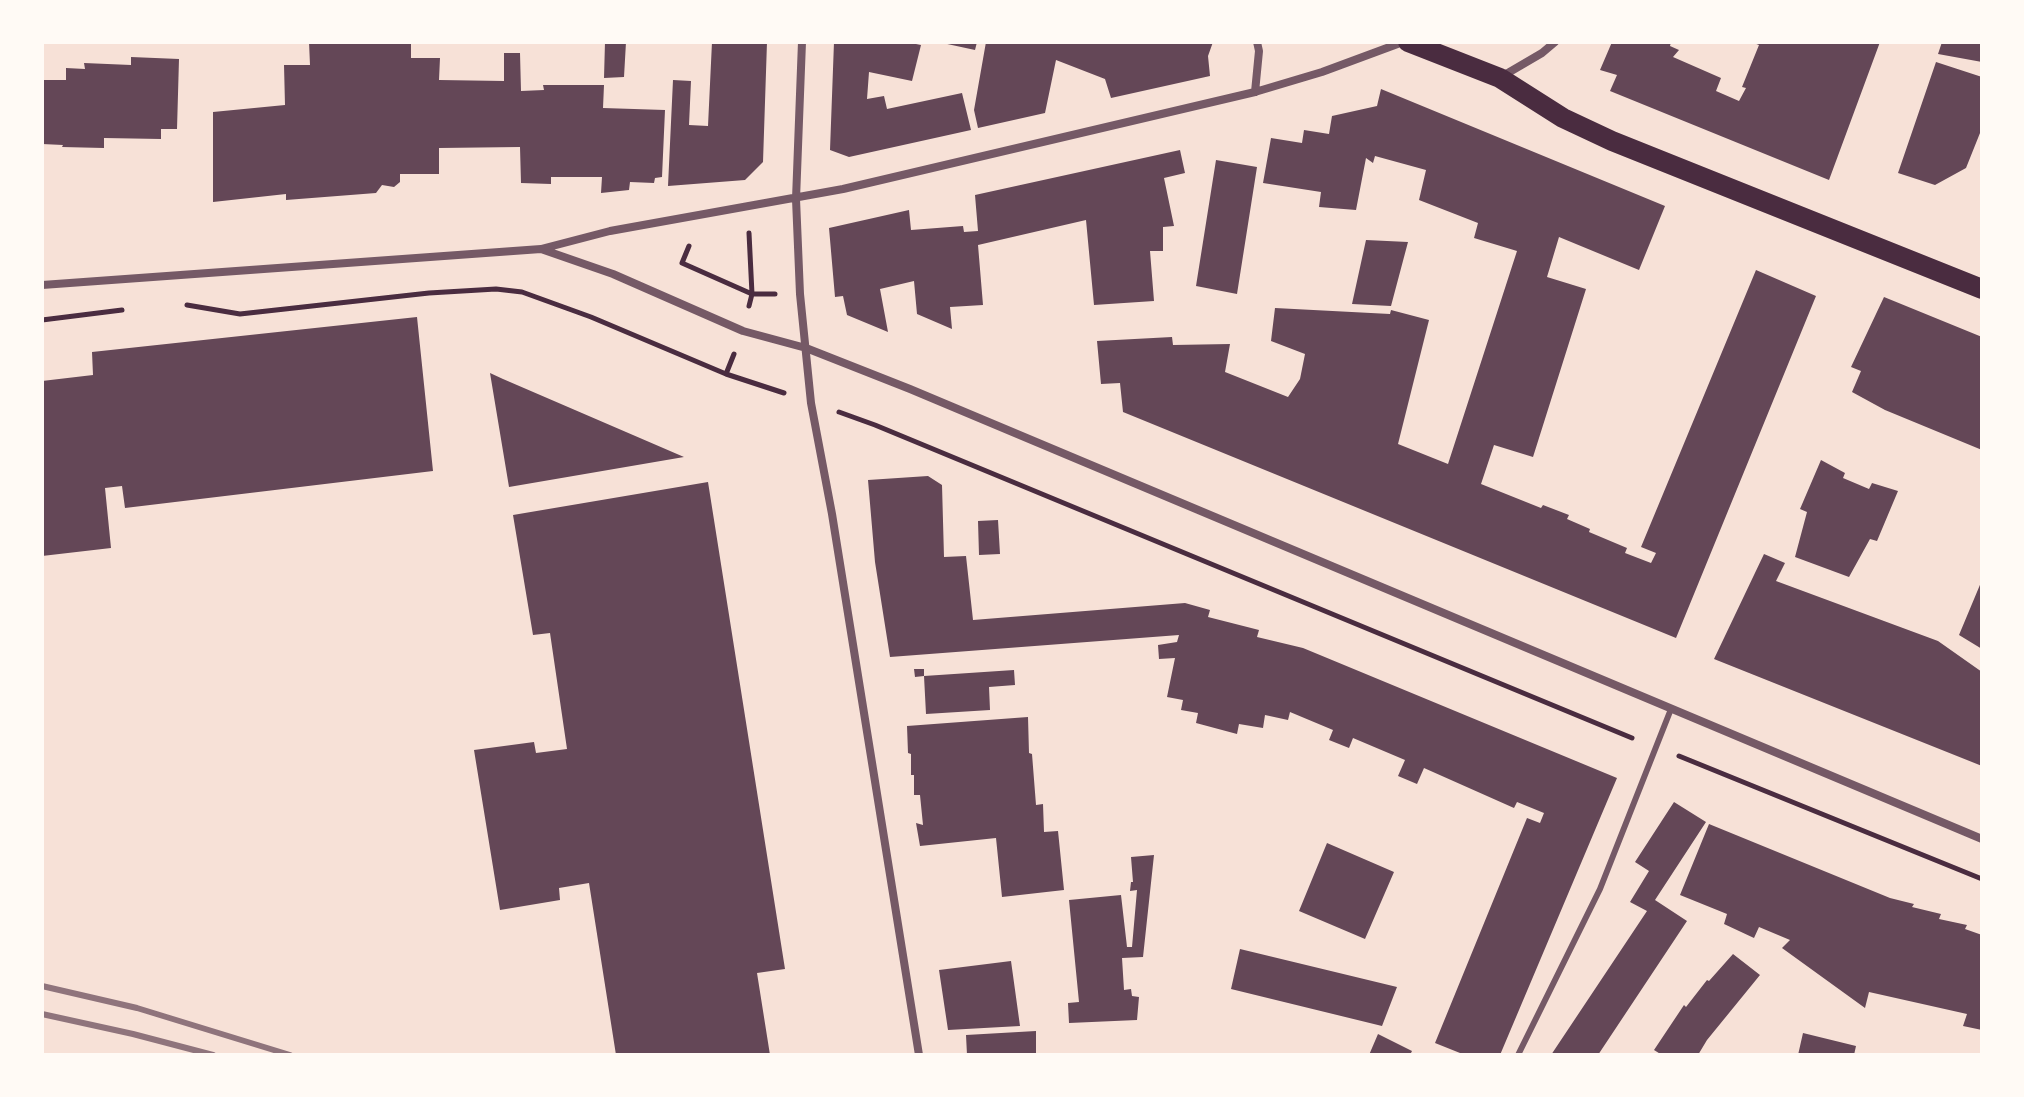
<!DOCTYPE html>
<html>
<head>
<meta charset="utf-8">
<style>
  body { margin:0 }
  #map { position:relative; width:2024px; height:1097px; overflow:hidden; background:#f7e1d7; font-family:Arial,sans-serif }
  canvas { display:block }
  .frame { position:absolute; inset:0; border:44px solid #fffaf5; pointer-events:none }
</style>
</head>
<body>
<div id="map">
<canvas width="2024" height="1097"></canvas>
<div class="frame"></div>
</div>
<script>
const context = document.querySelector('canvas').getContext('2d');
context.lineJoin = 'round';
function fillPath(path, color) { context.fillStyle = color; context.fill(path, 'evenodd'); }
const shape = rows => new Path2D(rows.map(r => 'M' + r).join(''));
function strokePath(path, color, width, dash) { context.strokeStyle = color; context.lineWidth = width; context.lineCap = dash ? 'butt' : 'round'; context.setLineDash(dash || []); context.stroke(path); }
fillPath(shape([
  [309,42,411,42,411,58,440,58,439,80,504,81,504,53,520,53,521,91,544,90,543,85,604,85,603,108,665,110,662,177,655,178,654,183,630,182,629,190,601,193,602,177,551,177,551,184,521,183,520,147,439,148,439,174,400,174,400,182,394,187,382,185,376,193,286,200,286,194,213,202,213,112,285,105,284,65,310,65],
  [605,42,626,42,624,77,604,78],
  [712,42,767,42,763,162,745,180,668,186,673,80,691,81,689,125,708,126],
  [834,42,906,42,921,45,912,81,869,72,867,99,884,96,887,109,962,93,971,130,849,157,830,150],
  [938,42,977,42,975,50],
  [986,42,1213,42,1208,56,1210,76,1111,98,1105,79,1056,60,1045,113,978,128,974,110],
  [1612,42,1671,42,1670,46,1679,50,1673,57,1721,78,1716,91,1739,101,1746,88,1742,87,1759,45,1751,42,1880,42,1829,180,1610,91,1617,75,1600,70],
  [1942,42,1982,42,1982,62,1938,54],
  [131,57,179,59,177,129,161,129,161,139,104,138,104,148,62,147,63,145,42,144,42,80,66,80,66,68,85,69,84,63,131,65],
  [1936,62,1982,77,1982,128,1966,168,1935,185,1898,173],
  [1381,89,1665,206,1639,270,1559,237,1547,277,1586,289,1533,457,1494,445,1481,484,1541,508,1543,505,1569,515,1567,519,1590,529,1589,532,1627,548,1625,553,1651,563,1656,553,1641,547,1756,270,1816,296,1676,638,1123,412,1120,383,1101,384,1097,341,1172,337,1173,345,1230,344,1225,372,1288,397,1300,379,1305,354,1271,341,1275,308,1390,314,1391,310,1429,320,1398,444,1448,464,1517,251,1474,238,1478,223,1419,200,1426,170,1375,156,1373,163,1366,158,1356,210,1319,207,1321,192,1263,183,1271,138,1302,143,1304,130,1329,134,1332,116,1377,106],
  [1180,150,1185,173,1164,178,1174,226,1163,227,1163,251,1150,251,1154,301,1094,305,1086,220,978,245,983,305,950,307,952,329,917,314,914,281,880,289,888,332,847,315,843,296,835,297,829,228,909,210,911,230,963,226,964,232,978,231,975,195],
  [1216,160,1257,167,1237,294,1196,286],
  [1366,240,1408,242,1391,306,1352,304],
  [1884,297,1982,337,1982,450,1885,410,1852,392,1861,371,1851,367],
  [417,317,433,471,125,508,122,486,105,488,111,548,42,556,42,381,93,375,92,352],
  [490,373,503,379,684,457,509,487],
  [1821,460,1845,473,1843,478,1869,489,1872,483,1898,491,1877,541,1870,539,1849,577,1795,557,1807,512,1800,509],
  [928,476,942,485,944,557,966,556,973,620,1185,603,1210,610,1208,617,1259,630,1257,637,1303,648,1617,778,1500,1055,1465,1055,1435,1043,1527,818,1540,823,1544,813,1517,802,1514,808,1424,768,1417,784,1398,776,1405,760,1353,738,1349,748,1329,740,1333,730,1290,712,1288,720,1265,715,1263,728,1239,724,1237,734,1196,723,1198,713,1181,710,1183,700,1167,697,1175,658,1159,659,1158,645,1177,642,1179,635,890,657,875,562,868,480],
  [708,482,785,969,757,973,770,1055,616,1055,589,883,559,888,560,900,500,910,474,750,534,742,536,753,567,749,550,633,533,635,513,515],
  [998,520,1000,554,979,555,978,521],
  [1764,554,1785,563,1776,581,1938,641,1982,672,1982,766,1714,659],
  [1982,580,1982,649,1959,635],
  [914,669,924,669,924,676,1014,670,1015,685,989,687,990,710,926,714,924,676,915,677],
  [1028,717,1029,753,1032,754,1036,805,1043,804,1044,832,1058,831,1064,890,1002,897,996,838,920,846,916,823,923,825,920,795,914,795,914,775,911,775,911,754,908,753,907,726],
  [1674,802,1706,822,1655,900,1687,921,1598,1055,1551,1055,1647,911,1630,902,1649,871,1635,862],
  [1709,824,1890,898,1914,904,1912,907,1941,914,1939,919,1967,925,1965,929,1982,935,1982,1030,1963,1026,1967,1014,1869,992,1865,1008,1782,948,1790,940,1759,927,1754,938,1724,924,1727,914,1680,895],
  [1327,843,1394,872,1365,939,1299,911],
  [1154,855,1143,957,1122,958,1124,990,1131,989,1132,996,1139,997,1137,1020,1069,1023,1068,1003,1079,1002,1069,900,1121,895,1127,947,1132,947,1137,890,1130,891,1131,882,1133,882,1131,857],
  [1240,949,1397,987,1382,1026,1231,989],
  [1733,954,1760,975,1707,1040,1698,1055,1662,1055,1654,1050,1684,1005,1686,1007,1707,980,1709,981],
  [1011,961,1020,1026,948,1030,939,970],
  [1036,1031,1036,1055,967,1055,966,1035],
  [1803,1033,1856,1046,1854,1055,1798,1055],
  [1378,1034,1412,1051,1410,1055,1369,1055]
]), '#644757');
strokePath(shape([
  [689,246,682,263,752,294,775,294],
  [187,305,240,314,429,293,496,289,522,292,591,317,726,374,784,393],
  [749,306,752,294,749,233],
  [42,320,122,310],
  [726,374,734,354],
  [839,412,875,425,1632,738],
  [1679,756,1982,879]
]), '#4a2c40', 5);
strokePath(shape([
  [1518,1055,1600,889,1671,709]
]), '#755966', 6);
strokePath(shape([
  [802,42,796,199,800,294,811,403,832,514,919,1055],
  [1501,77,1542,53,1555,42],
  [1255,92,1259,51,1257,42],
  [541,249,613,274,743,331,806,348,910,389,1982,839],
  [42,285,541,249,610,231,843,189,1255,92,1322,72,1403,42]
]), '#755966', 8);
strokePath(shape([
  [1408,42,1500,78,1563,118,1612,141,1982,289]
]), '#4a2c40', 20);
strokePath(shape([
  [42,986,137,1008,290,1055],
  [42,1014,133,1034,213,1055]
]), '#8f747c', 6);
</script>
</body>
</html>
